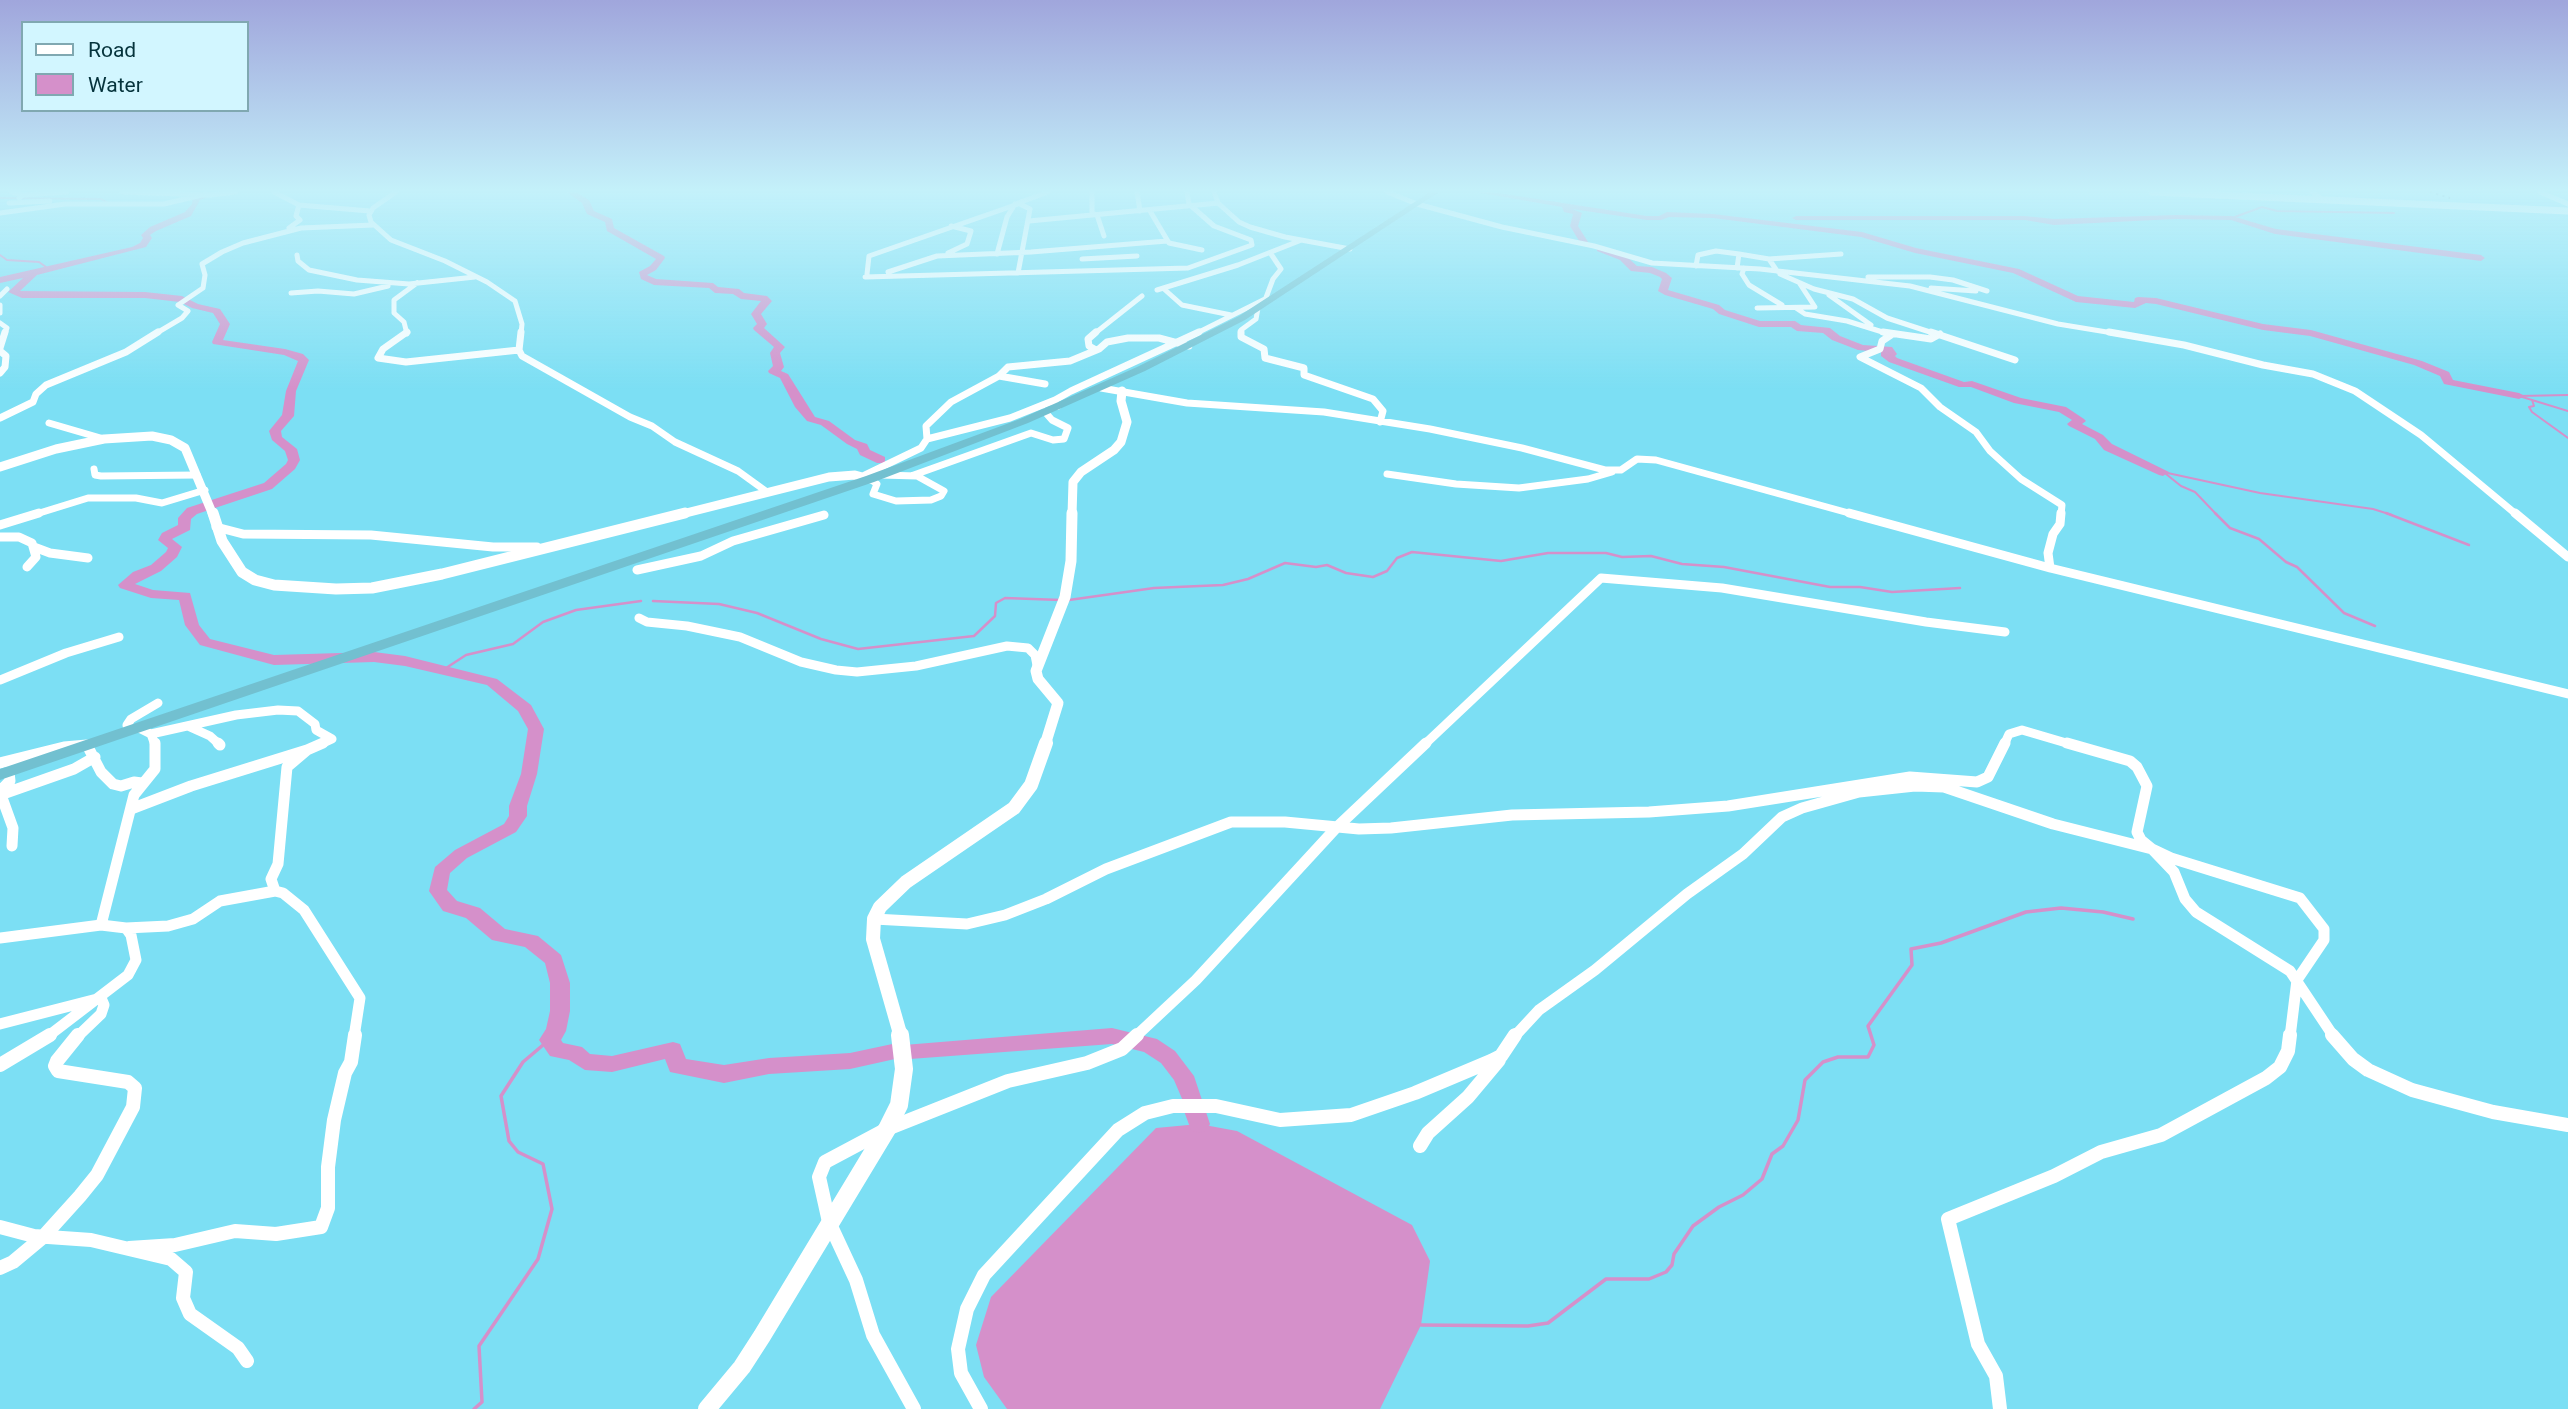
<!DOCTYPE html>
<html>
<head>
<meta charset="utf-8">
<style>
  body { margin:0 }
  #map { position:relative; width:2568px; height:1409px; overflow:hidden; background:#7cdff4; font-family:Roboto,sans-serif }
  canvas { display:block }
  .legend { position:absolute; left:21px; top:21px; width:228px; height:91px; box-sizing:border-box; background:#d2f6ff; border:2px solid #80a8b1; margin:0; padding:9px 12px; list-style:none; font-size:21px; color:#05333c }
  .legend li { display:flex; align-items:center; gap:14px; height:35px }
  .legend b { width:35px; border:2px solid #80a8b1 }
</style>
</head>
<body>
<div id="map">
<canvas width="2568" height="1409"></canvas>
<ul class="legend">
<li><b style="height:9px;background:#fff"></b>Road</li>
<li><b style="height:19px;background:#d590ca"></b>Water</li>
</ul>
</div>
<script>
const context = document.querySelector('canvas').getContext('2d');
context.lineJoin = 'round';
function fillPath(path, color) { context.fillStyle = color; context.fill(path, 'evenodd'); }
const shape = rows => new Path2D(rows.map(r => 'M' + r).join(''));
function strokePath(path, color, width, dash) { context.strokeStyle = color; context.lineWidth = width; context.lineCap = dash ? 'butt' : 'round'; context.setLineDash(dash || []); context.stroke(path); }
fillPath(shape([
  [1199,1124,1237,1131,1412,1225,1430,1261,1421,1325,1380,1409,1007,1409,984,1377,976,1345,991,1297,1156,1128]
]), '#d590ca');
strokePath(shape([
  [0,198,101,199,110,204],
  [2232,218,2262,207,2277,211,2394,213],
  [0,255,7,260,39,262,46,267,43,270],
  [2519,396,2568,411],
  [2519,396,2568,395],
  [2532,400,2534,406,2529,407,2532,412,2568,438],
  [2163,472,2260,493,2373,509,2392,515],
  [2166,474,2181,486,2195,492,2217,515]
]), '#d590ca', 2);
strokePath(shape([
  [2215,513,2230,528,2259,539,2286,562,2297,567,2344,613,2375,626],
  [2386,513,2469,545],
  [1069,600,1154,588,1223,585,1248,579,1285,563,1316,567,1327,565,1346,573,1373,577,1387,571,1397,558,1412,552,1501,561,1548,553,1606,553,1622,557,1651,556,1682,564,1724,567,1830,587,1860,587,1892,592,1960,588],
  [653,601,719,604,757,613,821,639,858,649,974,636,995,616,996,603,1005,598,1061,600],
  [443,670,466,655,513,644,543,622,576,610,641,601]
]), '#d590ca', 2.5);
strokePath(shape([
  [1421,1325,1528,1326,1548,1323,1606,1279,1649,1279,1666,1272,1672,1265,1674,1254,1693,1226,1719,1207,1743,1195,1762,1179,1772,1154,1783,1146,1798,1120,1805,1080,1823,1062,1838,1057,1868,1057,1874,1045,1868,1026,1912,965,1911,949,1941,943,2026,912,2061,908,2103,912,2133,919],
  [474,1409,482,1402,479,1346,538,1259,552,1209,543,1164,518,1152,509,1141,501,1096,523,1062,549,1040]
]), '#d590ca', 3.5);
fillPath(shape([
  [209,192,220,192,200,200,191,216,156,231,150,235,152,238,146,247,37,275,20,291,145,292,182,296,198,304,220,309,230,324,223,340,285,349,303,354,309,360,296,391,294,416,281,431,282,437,297,449,300,460,295,469,272,489,197,514,191,519,190,530,172,539,182,547,177,557,161,571,135,584,153,590,190,593,199,625,210,639,274,655,374,652,405,656,497,679,531,705,544,729,537,774,527,806,527,816,516,832,467,858,450,873,447,890,457,901,480,908,505,929,538,936,561,955,570,983,570,1011,566,1031,561,1040,563,1043,582,1047,590,1054,612,1056,673,1042,680,1044,686,1059,724,1065,769,1058,850,1053,897,1043,904,1045,1112,1028,1157,1039,1175,1051,1194,1076,1210,1124,1207,1130,1199,1133,1191,1130,1184,1111,1186,1108,1174,1080,1161,1063,1144,1052,1112,1044,910,1059,904,1057,850,1069,769,1074,724,1083,670,1072,665,1059,612,1072,585,1070,569,1060,550,1056,539,1040,546,1029,550,1011,550,983,545,963,525,947,492,940,466,918,443,911,429,891,435,867,455,850,504,824,509,816,509,806,521,774,528,729,518,711,487,685,405,666,374,662,274,665,200,645,185,625,179,600,151,598,120,588,118,585,133,572,151,565,166,552,168,548,158,540,162,533,178,525,178,518,187,508,264,483,286,464,288,460,285,451,272,440,269,431,282,415,286,391,298,361,284,355,213,344,212,342,220,324,213,313,192,308,180,302,145,298,22,298,8,292,23,278,0,283,0,277,132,247,140,243,143,238,141,235,150,227,185,212,192,204,193,197,209,192],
  [567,192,576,192,589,200,594,211,612,219,614,228,664,256,665,258,656,270,647,275,656,279,713,283,718,287,739,289,744,293,767,296,772,301,761,314,767,324,764,328,785,347,780,353,784,367,781,371,788,374,815,417,829,421,855,440,867,444,870,450,885,457,885,463,877,463,860,455,857,449,847,444,821,425,807,421,795,407,780,378,769,373,768,371,773,366,770,353,774,347,754,330,753,328,757,324,751,314,761,301,741,299,733,294,715,293,709,288,654,285,641,279,639,272,650,266,656,259,607,231,605,222,587,214,582,203,567,192],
  [1475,192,1492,192,1647,216,1659,216,1667,212,1713,214,1862,232,1916,248,2019,269,2078,296,2134,302,2135,298,2138,297,2156,298,2263,324,2311,330,2422,361,2449,372,2453,380,2519,393,2525,396,2519,399,2444,384,2440,376,2414,365,2310,336,2263,330,2156,304,2146,303,2135,308,2076,302,2013,273,1915,253,1861,237,1713,218,1669,217,1661,220,1647,220,1572,209,1582,213,1578,226,1588,242,1584,245,1581,244,1570,226,1573,214,1564,212,1562,207,1475,192],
  [2175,215,2232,216,2276,229,2481,255,2485,258,2481,261,2275,234,2231,220,2175,219,2054,225,2025,220,1796,220,1792,218,1796,216,2025,216,2054,219,2175,215],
  [1597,247,1626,256,1637,266,1652,267,1666,273,1672,278,1668,290,1719,305,1725,310,1760,321,1795,321,1801,325,1830,328,1840,336,1863,345,1892,347,1897,354,1895,356,1897,358,1964,382,1972,381,2021,398,2066,407,2084,419,2086,421,2082,424,2103,435,2112,444,2169,472,2163,476,2159,475,2104,450,2095,439,2069,426,2067,424,2072,420,2059,412,2014,403,1971,387,1959,387,1889,362,1881,356,1881,352,1858,350,1832,340,1823,333,1797,331,1791,327,1759,327,1719,314,1713,309,1665,295,1658,291,1662,279,1660,277,1650,273,1631,271,1620,260,1597,251,1597,247]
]), '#d590ca');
strokePath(shape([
  [11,192,23,195,19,198],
  [122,192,210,195,236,192],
  [274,192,299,205,370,211],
  [396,192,373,208,369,215,371,222,391,240,445,261,487,282,515,301,522,324,521,334],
  [1092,192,1092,213,1097,215,1104,236],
  [1137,192,1140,211],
  [1214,192,1218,203,1239,222,1250,227,1285,237,1350,249],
  [1387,192,1417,204,1502,227,1594,246,1652,263,1760,269,1910,286,2058,324,2119,334],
  [2312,192,2323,200],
  [2540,192,2568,204],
  [23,195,67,192],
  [9,203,50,201],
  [1150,211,1169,243,1202,250],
  [0,213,65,204,164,204,206,194],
  [1029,221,1218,203],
  [289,228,300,220,296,216,299,205],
  [948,253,967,244,971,231,951,226],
  [997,254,1007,217,1015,204],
  [1739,254,1769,259],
  [297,255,298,261,309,270,357,280,409,284,475,277],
  [1082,259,1137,256],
  [1696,266,1698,255,1716,251,1739,254,1737,268],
  [1744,268,1742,274,1749,285,1782,305],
  [1777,271,1769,259,1841,254],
  [888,272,937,256,1031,252,1167,241],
  [1018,273,1030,209,1018,203,1048,192],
  [867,274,869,256,1018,204],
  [1780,274,1814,289,1853,299,1887,318,1936,334],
  [865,277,1188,268,1252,245,1251,240,1214,226,1189,204,1187,192],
  [1868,277,1930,277,1953,280,1987,291],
  [1931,288,1976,291],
  [1164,289,1182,305,1231,315],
  [1157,290,1238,265,1299,241],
  [291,293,318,291,354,294,388,286],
  [1829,295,1871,325],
  [0,296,7,289],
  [1264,303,1273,279,1281,269,1271,254],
  [0,305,0,313],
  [1757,308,1815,307,1800,284],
  [1796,308,1805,314,1847,321,1889,334],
  [0,323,7,328,5,334],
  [155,334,182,318,188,311,178,305,203,288,205,275,202,264,222,252,243,243,301,228,373,225],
  [407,334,404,322,394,313,394,300,417,283],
  [1094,334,1142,296],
  [1195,334,1267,298],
  [1241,334,1241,330,1256,319,1258,308]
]), '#fff', 5);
strokePath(shape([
  [407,332,383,349,378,358,406,362,519,350],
  [521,332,519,350,522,356,630,417,652,426,675,442,738,471,767,492],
  [1241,332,1241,337,1264,349,1265,358,1304,368,1304,375,1373,399,1383,411,1380,422],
  [1883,332,1931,339,1940,334],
  [1931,332,2015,360],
  [2109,332,2184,345,2263,365,2313,374,2355,391,2421,435,2517,515],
  [1891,335,1882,341,1880,349,1860,357,1921,388,1940,407,1976,432,1990,451,2021,479,2062,505,2061,515],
  [0,348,5,332],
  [1096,350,1089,346,1088,339,1096,332],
  [0,351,6,356,5,367,0,373],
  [999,376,1045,384],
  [1101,388,1187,403,1324,412,1430,429,1522,448,1605,470,1621,470,1637,459,1656,460,1856,515],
  [1058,406,1054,404,1055,400,1071,391,1199,332],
  [0,418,33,402,36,394,46,385,126,352,158,332],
  [49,423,104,439],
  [927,439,1010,418,1055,400],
  [94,469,95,475,101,476,197,475],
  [1387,474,1456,484,1519,488,1588,479,1612,472],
  [865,475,921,448,927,439,926,426,951,402,999,376,1008,367,1070,361,1099,349,1107,342,1128,338,1159,338,1189,346],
  [911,476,1031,433,1053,440,1064,439,1068,428,1052,420,1045,412],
  [870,479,877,484,873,494,896,501,931,500,941,496,944,491,917,476,881,475],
  [33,515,88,498,136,498,162,503,205,490]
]), '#fff', 7);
strokePath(shape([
  [1849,513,2050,568,2568,694],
  [2515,513,2568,557],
  [0,525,39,513],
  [216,527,243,534,371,535,493,547,537,547],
  [0,537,19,537,32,543,36,557,27,567],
  [34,547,50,553,88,558],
  [2050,568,2048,553,2053,534,2060,524,2061,513],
  [637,570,701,556,733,541,824,515],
  [639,618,647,622,687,626,740,637,801,662,836,670,857,672,916,666,1007,646,1028,648,1035,655,1037,665],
  [0,680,66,653,119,637],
  [190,727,210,736,220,745],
  [139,728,151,734,155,745],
  [128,731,127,725,131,719,158,703],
  [151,734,236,715,278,710,298,711,315,724,316,730,332,739],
  [319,745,332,739],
  [1424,745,1601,578,1722,588,1926,622,2005,632],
  [2004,745,2009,734,2022,730,2073,745]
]), '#fff', 9);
strokePath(shape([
  [218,743,220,745],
  [2067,743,2130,761,2137,767,2147,786,2137,832,2141,840,2152,849,2171,858,2300,898,2324,929,2324,940,2297,980,2290,1037],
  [0,763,64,747,87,745,101,772,113,784,121,786,134,782,142,783],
  [0,791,10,781,9,772],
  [0,792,13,828,12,846],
  [0,795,74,769,95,757],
  [131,809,191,786,307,750],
  [275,891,271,879,278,864,287,767,307,750,323,743],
  [874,919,967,924,1005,915,1046,899,1106,869,1231,822,1285,822,1359,829,1391,828,1512,815,1649,812,1728,806,1910,777,1977,782,1988,777,2005,743],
  [101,925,134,795,155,769,155,743],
  [0,938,101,925,126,928,168,926,193,919,220,901,275,891,283,893,304,910,360,998,354,1037],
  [0,1024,97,999],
  [47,1037,128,975,136,960,131,935,126,928],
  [77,1037,101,1014,104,1005,101,998],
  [1135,1037,1196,980,1336,828,1426,743],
  [1514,1037,1539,1010,1595,970,1687,894,1743,854,1782,817,1802,808,1859,792,1915,786,1944,787,2053,824,2152,849,2174,872,2185,899,2196,912,2290,971,2334,1037]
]), '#fff', 11);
strokePath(shape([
  [2332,1035,2353,1059,2368,1070,2412,1090,2493,1112,2568,1125],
  [0,1065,50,1035],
  [1420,1146,1428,1133,1468,1097,1499,1060],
  [0,1227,34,1236,91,1240,171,1259,186,1272,183,1298,190,1314,238,1348,247,1361],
  [129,1248,175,1245,235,1231,276,1234,321,1227,328,1208,328,1167,334,1120,345,1073,351,1062,355,1035],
  [0,1268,13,1262,43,1237,80,1196,97,1175,133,1107,135,1088,128,1082,58,1071,55,1066,57,1061,78,1035],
  [914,1409,873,1335,856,1280,829,1222,819,1177,825,1162,887,1129,1008,1081,1087,1063,1122,1049,1137,1035],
  [981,1409,961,1373,958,1349,967,1309,984,1275,1118,1130,1145,1113,1173,1106,1216,1106,1280,1120,1351,1115,1415,1093,1491,1061,1501,1056,1515,1035],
  [2000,1409,1996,1376,1978,1344,1948,1219,2054,1176,2101,1152,2161,1135,2266,1078,2280,1067,2288,1051,2290,1035]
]), '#fff', 14);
strokePath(shape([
  [2152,192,2568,211]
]), '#fff', 7);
strokePath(shape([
  [0,467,56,449,104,439,152,436,171,440,185,448,213,515],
  [678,515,829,477,855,475,870,479],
  [1072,515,1073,482,1081,472,1114,450,1121,442,1127,422,1121,401,1122,391]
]), '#fff', 9);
strokePath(shape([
  [213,513,222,541,242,572,255,580,274,585,336,589,372,588,442,574,685,513],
  [1045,745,1058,703,1038,679,1036,671,1065,597,1071,561,1072,513]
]), '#fff', 11);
strokePath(shape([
  [901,1037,873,939,874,919,880,907,906,882,1014,808,1031,785,1046,743]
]), '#fff', 14);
strokePath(shape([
  [707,1409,742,1367,762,1336,887,1129,899,1105,904,1069,900,1035]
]), '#fff', 18);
fillPath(shape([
  [1430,192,1439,192,1245,320,1145,371,1028,423,874,482,0,780,0,769,866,476,1020,419,1137,367,1239,316,1430,192]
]), '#72c0d0');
strokePath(shape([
  [2430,192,2450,198]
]), '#144954', 2, [2, 4.5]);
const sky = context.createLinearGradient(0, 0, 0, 389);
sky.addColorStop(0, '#a0a6dc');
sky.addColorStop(0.49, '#c4f1fa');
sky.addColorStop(1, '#c4f1fa00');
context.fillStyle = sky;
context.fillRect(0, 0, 2568, 389);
</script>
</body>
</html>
